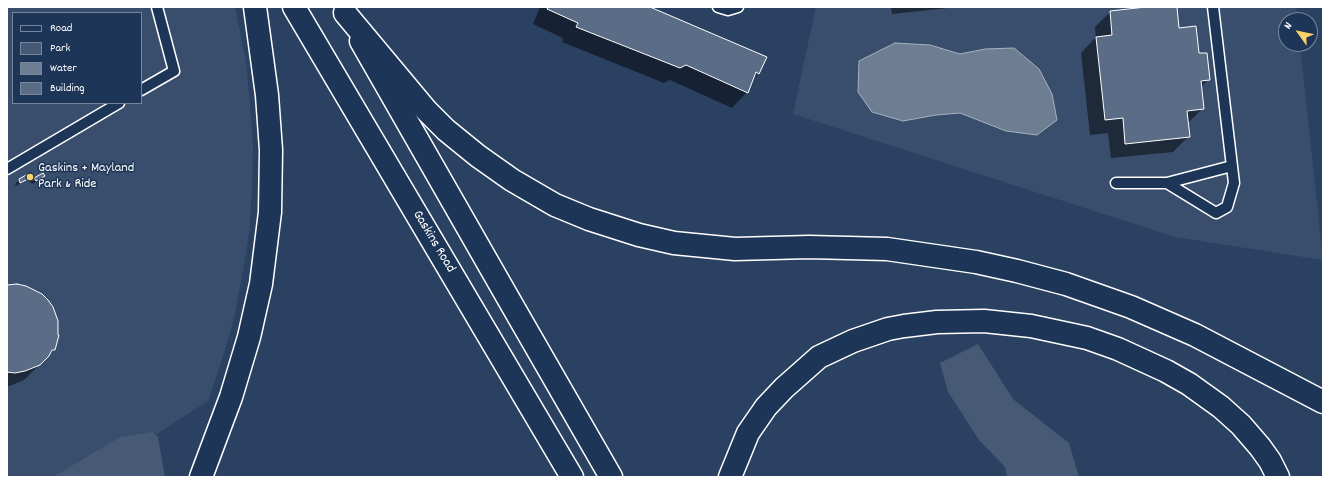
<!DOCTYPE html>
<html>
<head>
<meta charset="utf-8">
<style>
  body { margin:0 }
  #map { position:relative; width:1330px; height:484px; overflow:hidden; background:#2a4161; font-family:Dekko,sans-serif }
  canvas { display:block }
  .frame { position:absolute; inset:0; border:8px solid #fff; pointer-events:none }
  .legend { position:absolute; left:12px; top:12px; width:130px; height:92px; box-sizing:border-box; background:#1d3557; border:1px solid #77869a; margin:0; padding:5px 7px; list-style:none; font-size:12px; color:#fff }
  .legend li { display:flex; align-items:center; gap:8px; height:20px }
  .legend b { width:20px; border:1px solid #77869a }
  .north { position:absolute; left:1278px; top:12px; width:40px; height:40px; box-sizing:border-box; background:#1d3557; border:1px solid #77869a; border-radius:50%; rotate:303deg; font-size:11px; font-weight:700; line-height:16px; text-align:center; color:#fff }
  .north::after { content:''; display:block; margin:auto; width:14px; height:18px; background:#ffd166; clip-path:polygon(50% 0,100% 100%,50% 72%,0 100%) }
</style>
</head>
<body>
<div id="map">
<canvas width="1330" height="484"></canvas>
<div class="frame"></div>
<ul class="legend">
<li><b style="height:5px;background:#1d3557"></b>Road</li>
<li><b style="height:11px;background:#465975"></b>Park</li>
<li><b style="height:11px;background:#6d7d92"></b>Water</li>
<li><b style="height:11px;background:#5b6c86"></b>Building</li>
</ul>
<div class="north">N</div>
</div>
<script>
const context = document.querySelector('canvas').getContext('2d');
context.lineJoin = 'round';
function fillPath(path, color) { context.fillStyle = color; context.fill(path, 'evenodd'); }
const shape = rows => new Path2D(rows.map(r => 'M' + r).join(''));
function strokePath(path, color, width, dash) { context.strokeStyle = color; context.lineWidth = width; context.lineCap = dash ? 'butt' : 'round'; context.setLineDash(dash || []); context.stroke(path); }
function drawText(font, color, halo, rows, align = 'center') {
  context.font = font + ' Dekko,sans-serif'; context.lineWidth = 3; context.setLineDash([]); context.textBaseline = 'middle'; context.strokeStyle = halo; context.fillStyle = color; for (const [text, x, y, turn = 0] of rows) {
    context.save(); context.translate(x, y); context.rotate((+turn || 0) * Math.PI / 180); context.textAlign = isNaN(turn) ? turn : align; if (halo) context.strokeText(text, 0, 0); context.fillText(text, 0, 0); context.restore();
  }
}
fillPath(shape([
  [7,7,235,7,246,61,250,104,253,148,252,191,249,234,242,276,234,318,222,360,208,401,91,477,7,477],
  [13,13,141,13,141,103,13,103],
  [816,7,1296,7,1298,20,1286,20,1286,44,1300,44,1323,260,1175,237,793,114]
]), '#394e6c');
fillPath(shape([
  [978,344,1013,399,1069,443,1079,477,1007,477,1005,467,979,440,948,392,940,363],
  [152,432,158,437,165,477,53,477,120,437]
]), '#465975');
const water = shape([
  [895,43,930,45,960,54,985,49,1014,48,1039,69,1052,94,1057,120,1037,135,1006,131,960,113,936,115,903,121,872,112,858,92,859,61,895,43]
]);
fillPath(water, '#6d7d92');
strokePath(water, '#a7b1be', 1);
fillPath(shape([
  [540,7,647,7,765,58,758,73,752,79,747,92,732,108,670,80,664,83,562,42,563,38,533,24],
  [891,7,957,7,892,14],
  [1155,7,1176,7,1178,29,1199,54,1209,79,1201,87,1203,108,1188,123,1189,136,1173,152,1111,158,1108,133,1090,135,1081,53,1096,37,1095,27,1110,12],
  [27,176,28,177,24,181,16,186,15,184,19,180],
  [44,176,40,180,32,184,30,182,34,178],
  [7,286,54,350,24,380,7,387]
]), '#0007');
const building = shape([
  [548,7,650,7,767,57,759,74,756,72,748,93,686,65,680,68,576,27,578,23,547,9,548,7],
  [1146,7,1177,7,1179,28,1196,26,1199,53,1207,53,1210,80,1201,81,1204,109,1187,111,1190,137,1125,144,1123,118,1105,120,1096,37,1112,35,1110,11,1146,7],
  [43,173,45,176,36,181,34,178,43,173],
  [28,174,30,178,20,183,19,179,28,174],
  [17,284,26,286,42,294,48,300,53,307,58,321,58,335,59,335,55,350,52,350,49,356,40,365,25,371,15,373,7,372,7,285,17,284]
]);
fillPath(building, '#5b6c86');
strokePath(building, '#fff', 1);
const lane = shape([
  [718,7,728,10,738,7],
  [141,90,174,71,157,7],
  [7,169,119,103],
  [1116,183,1167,183,1216,213,1227,207,1234,183,1213,7],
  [1167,183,1232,166]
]);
const primary = shape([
  [294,7,572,477],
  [361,41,512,305,611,477]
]);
const highway = shape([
  [345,13,426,110,446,130,478,156,512,180,555,205,589,219,639,235,674,243,735,249,809,247,887,249,976,262,1017,271,1066,284,1131,307,1195,335,1323,402],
  [201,477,231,397,249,337,261,284,270,212,271,150,267,95,255,7],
  [730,477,748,433,766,407,784,388,819,357,853,341,888,329,904,326,937,322,984,321,1031,326,1087,338,1118,349,1166,371,1189,384,1221,407,1241,425,1260,447,1270,461,1278,477]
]);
strokePath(lane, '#fff', 13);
strokePath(primary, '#fff', 25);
strokePath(highway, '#fff', 25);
strokePath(lane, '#1d3557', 10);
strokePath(primary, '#1d3557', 22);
strokePath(highway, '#1d3557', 22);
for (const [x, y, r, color] of [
  [30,177,4,"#ffd166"]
]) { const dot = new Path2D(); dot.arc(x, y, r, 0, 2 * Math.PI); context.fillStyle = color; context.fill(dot); strokePath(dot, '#1d3557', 1.5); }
drawText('14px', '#fff', '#1d3557', [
  ["Gaskins + Mayland",38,169],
  ["Park & Ride",38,185]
], 'left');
drawText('14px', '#fff', '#1d3557', [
  ["Gaskins Road",433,242,59]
]);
</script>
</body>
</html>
